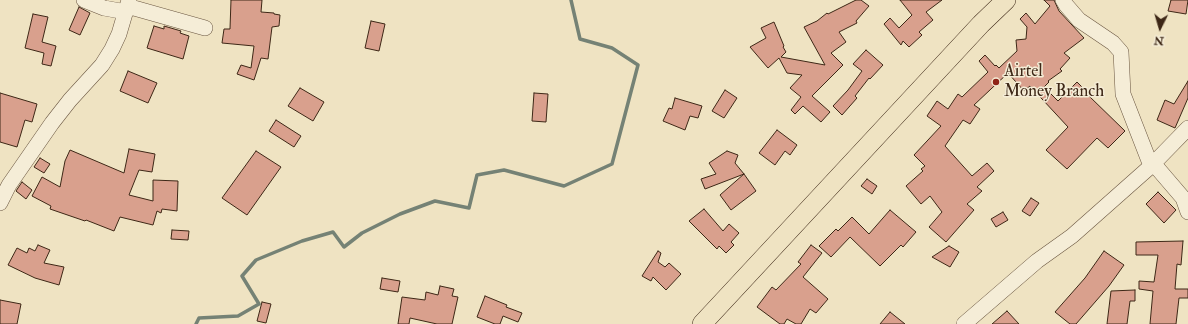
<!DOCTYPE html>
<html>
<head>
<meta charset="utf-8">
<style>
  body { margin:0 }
  #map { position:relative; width:1188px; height:324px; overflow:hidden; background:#efe3c2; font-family:"IM FELL Double Pica",serif }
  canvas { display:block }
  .north { position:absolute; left:1140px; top:8px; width:40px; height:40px; -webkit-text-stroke:3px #f5edd7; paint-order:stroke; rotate:185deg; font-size:11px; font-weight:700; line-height:16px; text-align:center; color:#3d2716 }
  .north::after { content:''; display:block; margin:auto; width:14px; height:18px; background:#3d2716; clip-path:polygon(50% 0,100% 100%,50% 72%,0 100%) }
</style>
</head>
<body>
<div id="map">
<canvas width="1188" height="324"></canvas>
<div class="north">N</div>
</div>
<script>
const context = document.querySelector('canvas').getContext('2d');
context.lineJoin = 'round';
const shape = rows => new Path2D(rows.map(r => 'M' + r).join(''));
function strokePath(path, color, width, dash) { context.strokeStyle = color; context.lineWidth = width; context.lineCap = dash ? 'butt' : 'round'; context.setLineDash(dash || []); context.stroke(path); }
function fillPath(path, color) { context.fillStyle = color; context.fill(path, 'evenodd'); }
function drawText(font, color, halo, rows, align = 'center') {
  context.font = font + ' "IM FELL Double Pica",serif'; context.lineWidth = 3; context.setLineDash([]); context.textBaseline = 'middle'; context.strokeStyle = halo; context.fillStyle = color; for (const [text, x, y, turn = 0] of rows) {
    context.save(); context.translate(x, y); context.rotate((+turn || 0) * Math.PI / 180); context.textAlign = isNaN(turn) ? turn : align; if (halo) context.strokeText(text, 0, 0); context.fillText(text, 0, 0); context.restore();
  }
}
strokePath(shape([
  [196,324,199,318,238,316,259,304,242,276,256,260,302,241,333,232,344,247,362,233,400,214,435,201,469,208,477,175,504,170,564,186,612,164,638,65,612,48,580,39,571,0]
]), '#758275', 3.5);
const building = shape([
  [231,0,262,0,261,12,274,13,274,14,280,15,279,26,272,27,268,59,261,58,254,80,237,74,241,65,251,68,254,46,222,43,224,29,230,29,231,0],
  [856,0,861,0,869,6,856,21,857,23,839,32,846,42,831,53,843,65,812,96,830,112,821,122,803,106,795,114,791,110,801,97,790,88,802,75,787,73,779,58,768,68,750,47,766,38,761,28,774,22,784,46,783,47,786,52,781,57,825,65,804,27,817,21,827,13,828,14,856,0],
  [900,0,942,0,926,12,933,20,919,32,922,35,909,47,903,41,901,45,884,24,890,18,899,28,912,15,900,0],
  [1044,0,1054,0,1059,11,1084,38,1064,53,1070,58,1060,69,1062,71,1048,81,1049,82,1044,87,1058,101,1077,82,1090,95,1089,96,1125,131,1108,148,1097,138,1067,169,1046,150,1068,127,1030,86,1024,91,1008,73,974,105,980,109,970,124,963,120,945,146,972,176,987,163,994,171,977,187,982,191,967,204,974,210,946,242,929,227,942,212,930,196,921,204,906,186,923,171,921,169,925,166,914,155,941,126,927,116,937,101,948,109,958,94,962,97,988,72,979,61,985,55,995,66,996,65,999,68,1017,51,1016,40,1026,39,1027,27,1020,19,1026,13,1035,24,1050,6,1044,0],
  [1171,0,1188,0,1186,14,1168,11,1171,0],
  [79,7,90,13,80,35,69,30,79,7],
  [33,14,48,17,42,42,56,46,51,66,42,64,44,53,25,48,33,14],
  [371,21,385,24,379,51,365,48,371,21],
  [154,26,164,29,164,26,181,31,180,33,189,36,183,59,147,48,154,26],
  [866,50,883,65,870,79,869,78,855,96,857,98,842,115,833,106,848,90,862,71,853,64,866,50],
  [128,71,157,83,148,103,120,91,128,71],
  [1188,81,1188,98,1175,128,1157,120,1165,100,1174,104,1188,81],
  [300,88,324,102,313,121,288,106,300,88],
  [725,90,737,98,724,118,712,111,725,90],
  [0,93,37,104,32,122,25,120,17,147,0,142,0,93],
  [534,93,548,94,546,122,532,121,534,93],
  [675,98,702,106,698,118,690,116,685,130,663,121,669,108,672,109,675,98],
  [276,120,301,136,294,147,269,131,276,120],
  [777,130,797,145,790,155,785,151,775,165,759,153,777,130],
  [129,149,155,154,152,172,139,170,129,195,153,201,153,180,178,181,177,211,162,209,161,213,157,211,153,225,120,217,114,231,86,220,85,221,50,209,51,206,32,196,42,177,60,187,65,161,70,150,124,173,129,149],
  [256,151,281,167,247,215,222,198,256,151],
  [727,151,738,155,735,163,744,174,705,189,701,179,716,174,709,163,727,151],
  [40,158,50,164,44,173,34,167,40,158],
  [744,174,756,191,731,210,720,195,744,174],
  [867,179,877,186,872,194,861,186,867,179],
  [22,182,32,190,26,199,16,191,22,182],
  [1158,192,1176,210,1164,223,1146,204,1158,192],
  [1031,198,1039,203,1030,216,1022,211,1031,198],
  [704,209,723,231,729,224,739,233,731,242,734,245,726,253,719,246,717,249,689,221,704,209],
  [890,210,916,232,903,247,901,245,880,266,850,237,831,257,819,246,836,229,838,231,852,217,869,234,890,210],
  [1003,212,1008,220,996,227,991,219,1003,212],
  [172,230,189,231,188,240,171,239,172,230],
  [1183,241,1181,265,1177,264,1175,289,1188,289,1188,298,1179,298,1176,324,1150,324,1153,291,1139,289,1139,281,1154,282,1158,255,1136,255,1136,242,1183,241],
  [38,245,50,250,44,263,64,267,59,285,35,278,8,265,17,248,27,253,29,248,35,251,38,245],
  [811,245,822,253,803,277,828,299,816,313,810,309,801,324,796,324,787,319,784,324,780,324,757,307,772,287,776,290,801,264,798,262,811,245],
  [949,246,959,252,950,267,932,257,949,246],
  [658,251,661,253,658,262,665,267,669,263,681,274,666,290,653,277,651,281,642,276,658,251],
  [1104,251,1124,265,1109,286,1076,324,1070,324,1055,312,1085,278,1104,251],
  [382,278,400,281,398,292,380,289,382,278],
  [440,286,454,289,452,296,458,297,452,324,437,324,410,318,409,324,398,324,402,297,425,300,426,292,438,295,440,286],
  [1135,290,1135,301,1130,301,1127,324,1107,324,1111,291,1135,290],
  [485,296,507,305,506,307,522,313,518,322,503,316,500,324,495,324,477,317,485,296],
  [0,300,21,304,17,324,0,324,0,300],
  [262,302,271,304,266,323,257,321,262,302],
  [1007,311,1019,324,992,324,1007,311],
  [890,312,905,324,880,324,890,312]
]);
fillPath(building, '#d9a08d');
strokePath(building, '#3d2716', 1);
const minor = shape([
  [84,0,104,8,126,12],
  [1063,0,1066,5,1079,20,1113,43,1121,52,1123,94,1151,166],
  [127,6,205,28],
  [1153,163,1183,198,1188,212],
  [0,203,9,185,52,123,70,100,102,65,112,49,119,34,129,0],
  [964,324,1037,261,1072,236,1151,166,1188,128]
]);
const major = shape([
  [702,324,981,24,1006,0]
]);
strokePath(minor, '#6a5641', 16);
strokePath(major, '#3d2716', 20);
strokePath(minor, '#f5edd7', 15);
strokePath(major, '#efe3c2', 19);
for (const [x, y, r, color] of [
  [996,82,4,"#8f2418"]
]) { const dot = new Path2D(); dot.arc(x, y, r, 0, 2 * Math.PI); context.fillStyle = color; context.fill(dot); strokePath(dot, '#f5edd7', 1.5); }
drawText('17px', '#3d2716', '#f5edd7', [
  ["Airtel",1004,72],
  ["Money Branch",1004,92]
], 'left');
</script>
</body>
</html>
